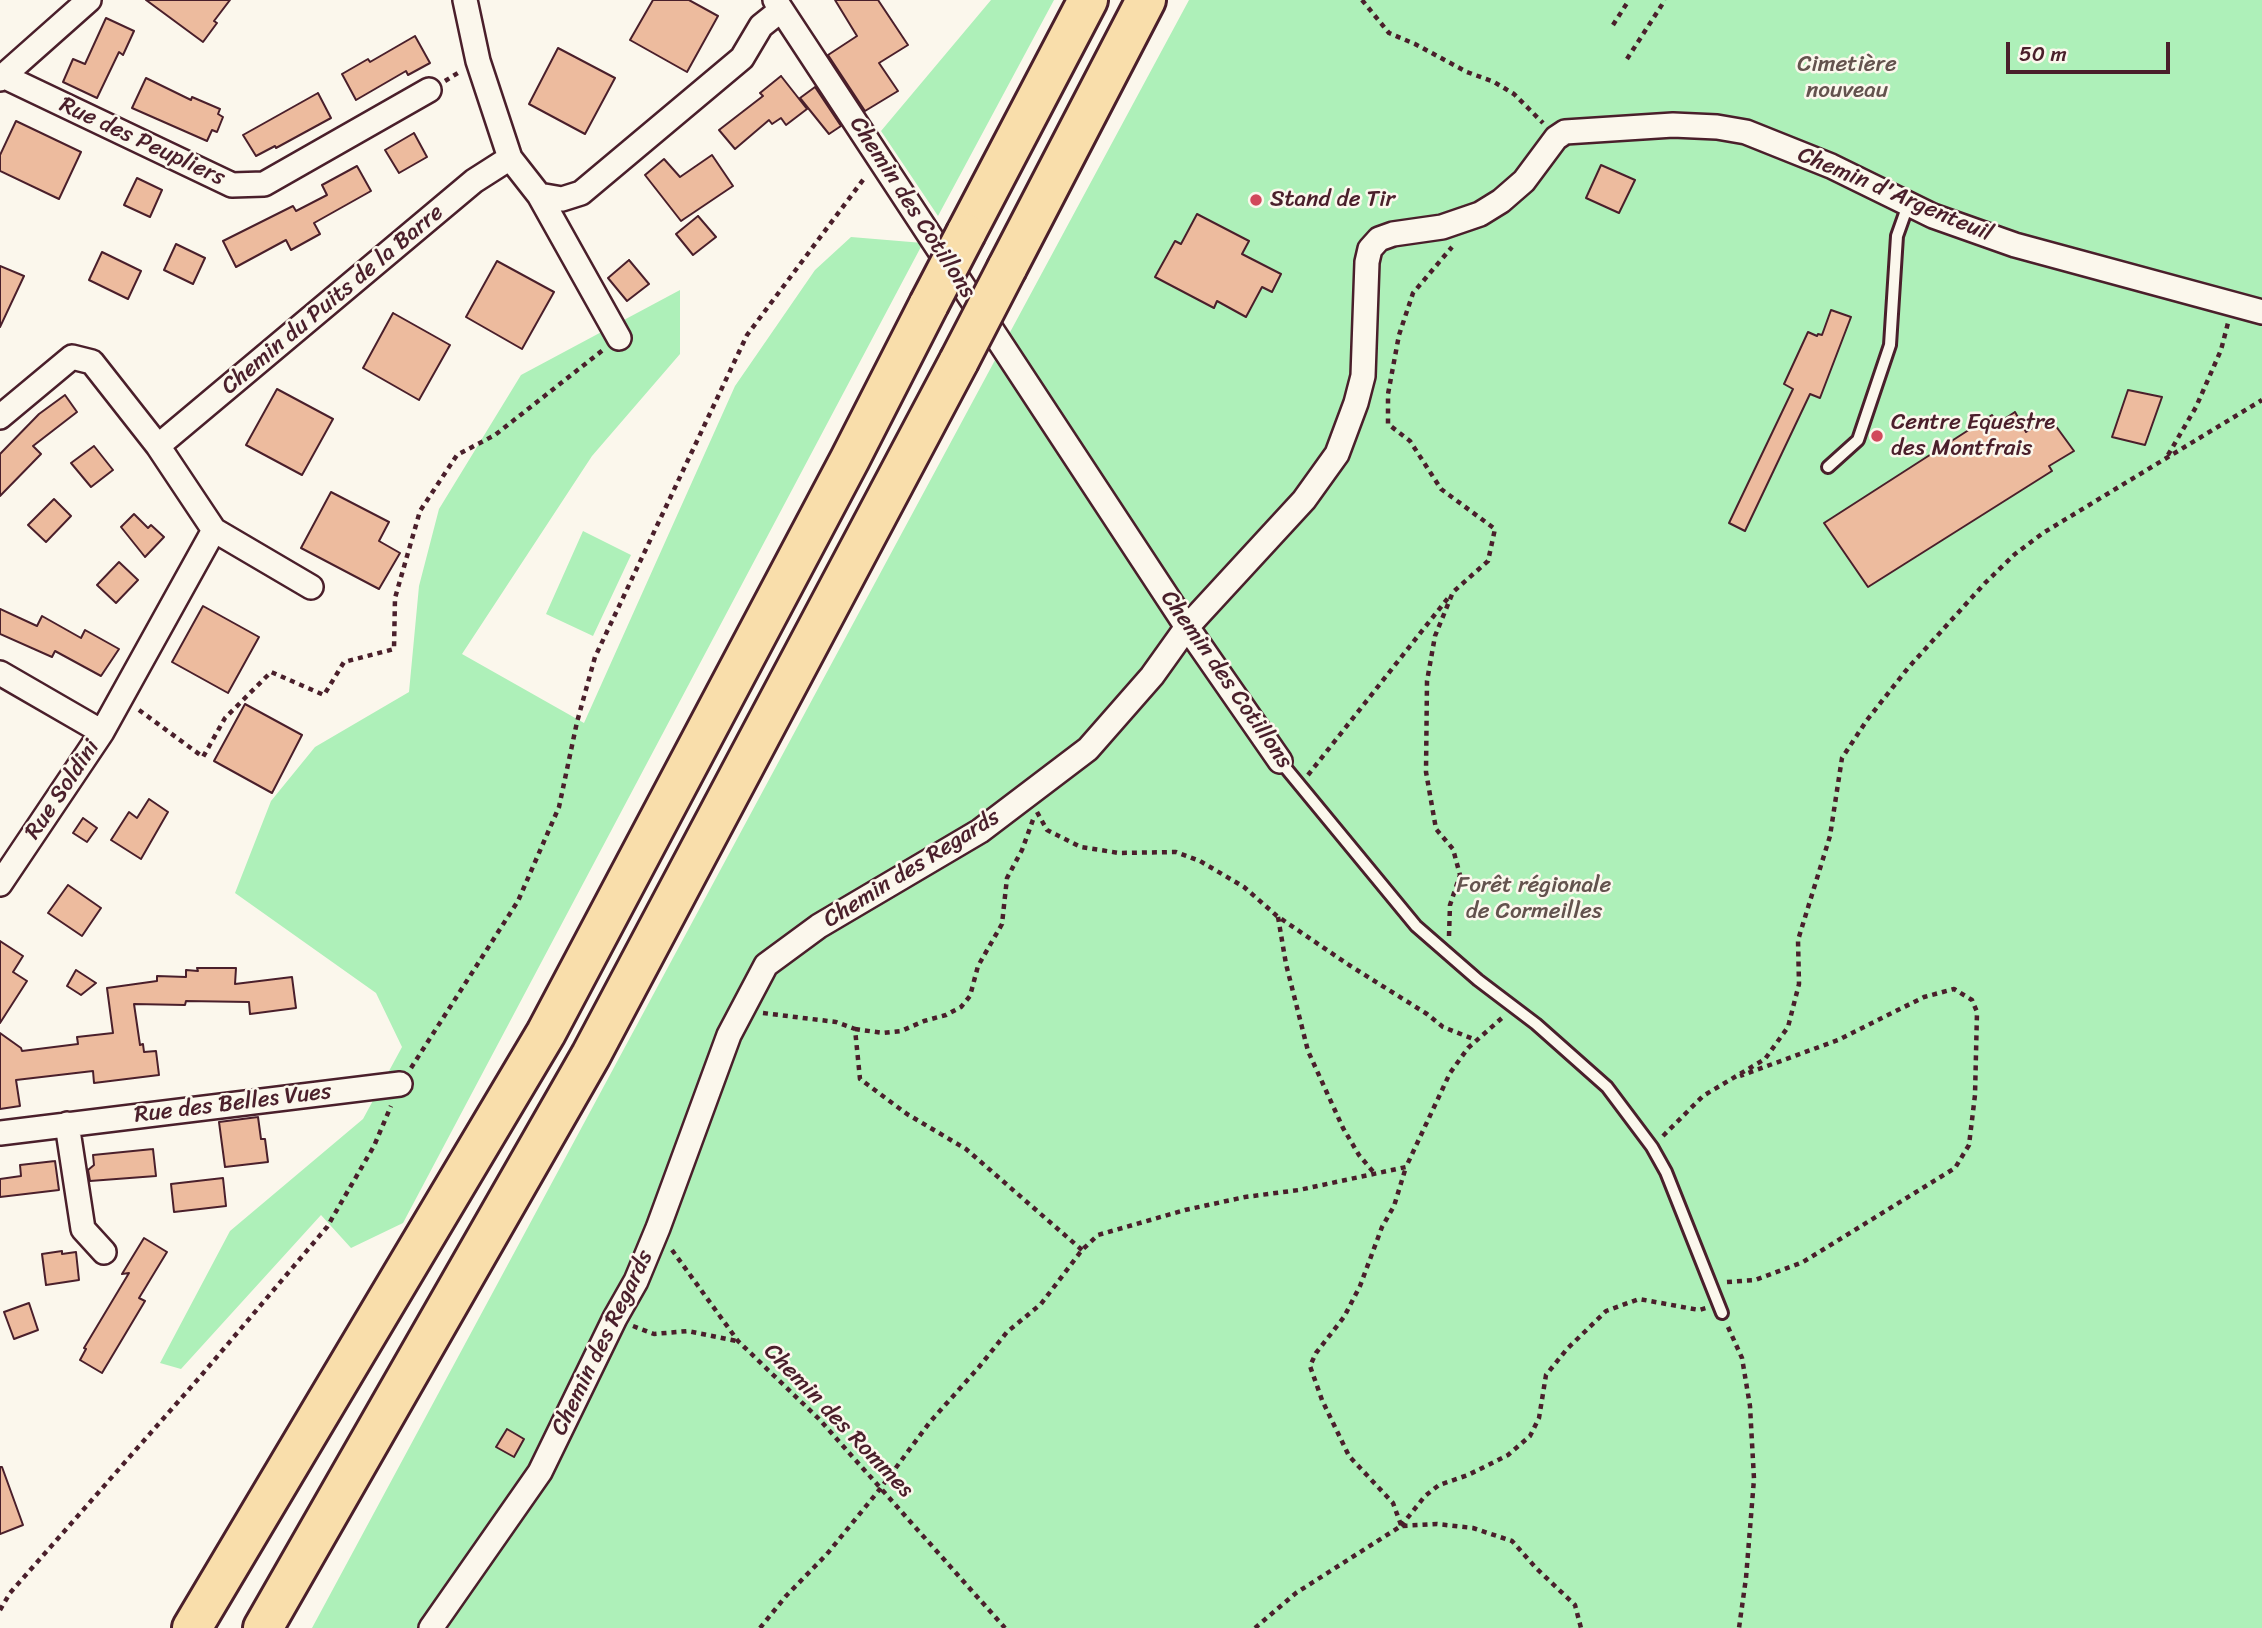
<!DOCTYPE html>
<html>
<head>
<meta charset="utf-8">
<style>
  body { margin:0 }
  #map { position:relative; width:2262px; height:1628px; overflow:hidden; background:#fbf7ec; font-family:Sriracha,sans-serif }
  canvas { display:block }
  .scale { position:absolute; left:2006px; top:42px; width:164px; height:32px; box-sizing:border-box; border:4px solid #4a1f2b; border-top:0; padding-left:9px; font-size:21px; line-height:24px; white-space:nowrap; color:#4a1f2b; -webkit-text-stroke:5px #fbf7ec; paint-order:stroke }
</style>
</head>
<body>
<div id="map">
<canvas width="2262" height="1628"></canvas>
<div class="scale">50 m</div>
</div>
<script>
const context = document.querySelector('canvas').getContext('2d');
context.lineJoin = 'round';
function fillPath(path, color) { context.fillStyle = color; context.fill(path, 'evenodd'); }
const shape = rows => new Path2D(rows.map(r => 'M' + r).join(''));
function strokePath(path, color, width, dash) { context.strokeStyle = color; context.lineWidth = width; context.lineCap = dash ? 'butt' : 'round'; context.setLineDash(dash || []); context.stroke(path); }
function drawText(font, color, halo, rows, align = 'center') {
  context.font = font + ' Sriracha,sans-serif'; context.lineWidth = 5; context.setLineDash([]); context.textBaseline = 'middle'; context.strokeStyle = halo; context.fillStyle = color; for (const [text, x, y, turn = 0] of rows) {
    context.save(); context.translate(x, y); context.rotate((+turn || 0) * Math.PI / 180); context.textAlign = isNaN(turn) ? turn : align; if (halo) context.strokeText(text, 0, 0); context.fillText(text, 0, 0); context.restore();
  }
}
fillPath(shape([
  [991,0,1054,0,938,216,881,131],
  [1189,0,2262,0,2262,1628,312,1628],
  [851,237,923,243,403,1223,351,1248,321,1215,181,1369,160,1363,230,1231,363,1119,402,1047,376,993,235,893,271,801,315,747,409,692,419,586,439,509,521,375,680,290,680,354,592,456,462,654,584,723,735,386,815,270],
  [583,531,631,555,593,636,546,614]
]), '#aef0b9');
const building = shape([
  [146,0,230,0,214,21,217,23,203,42,146,0],
  [653,0,689,0,718,16,687,72,630,40,653,0],
  [835,0,878,0,908,45,879,63,898,91,865,111,828,55,857,36,835,0],
  [106,18,134,31,123,55,119,52,97,98,63,82,73,59,85,64,106,18],
  [415,36,430,63,408,75,406,71,356,100,342,74,368,59,370,62,415,36],
  [558,48,615,78,585,134,529,104,558,48],
  [781,76,807,109,786,125,781,118,772,124,769,120,735,149,719,130,763,96,760,93,781,76],
  [146,78,191,100,192,97,220,109,218,114,223,117,217,132,212,130,207,141,132,108,146,78],
  [815,87,841,126,829,134,800,98,815,87],
  [318,93,331,118,276,148,275,146,256,156,243,135,318,93],
  [16,121,81,152,59,199,0,171,0,155,16,121],
  [414,133,427,157,399,173,385,150,414,133],
  [712,155,733,186,681,221,645,175,664,159,680,177,712,155],
  [1601,165,1635,180,1619,213,1586,198,1601,165],
  [357,166,371,191,314,223,320,234,291,250,286,240,236,267,223,241,293,206,296,211,327,195,322,185,357,166],
  [137,178,162,190,150,217,124,205,137,178],
  [1197,214,1249,241,1242,254,1281,274,1272,292,1262,287,1246,317,1217,301,1214,308,1155,277,1175,241,1181,244,1197,214],
  [698,216,716,237,693,255,676,234,698,216],
  [176,244,205,258,193,284,164,270,176,244],
  [102,252,141,271,128,299,89,280,102,252],
  [629,260,649,284,627,301,608,278,629,260],
  [497,261,554,292,522,349,466,317,497,261],
  [0,266,24,276,0,327,0,266],
  [1831,310,1851,317,1820,398,1810,394,1745,531,1729,523,1793,389,1784,384,1808,332,1817,336,1818,334,1822,335,1831,310],
  [393,313,450,345,419,400,363,368,393,313],
  [277,389,333,419,302,475,246,445,277,389],
  [2128,390,2162,397,2145,445,2112,437,2128,390],
  [65,395,77,412,33,446,41,454,0,496,0,454,39,414,65,395],
  [2015,412,2026,432,2050,418,2074,451,2049,466,2052,471,1868,587,1824,523,1992,415,1998,423,2015,412],
  [94,446,113,470,91,487,71,463,94,446],
  [331,492,389,522,379,541,400,553,379,589,301,548,331,492],
  [54,499,71,516,46,542,28,525,54,499],
  [134,514,148,528,151,525,164,537,145,557,121,527,134,514],
  [119,562,138,580,116,603,97,585,119,562],
  [203,606,259,637,228,693,172,662,203,606],
  [0,609,37,626,42,616,81,638,85,630,119,649,101,676,55,651,52,657,0,634,0,609],
  [245,704,302,735,272,793,214,761,245,704],
  [149,799,168,812,141,859,111,840,129,812,137,818,149,799],
  [83,818,97,828,87,842,73,833,83,818],
  [68,885,101,908,82,936,48,913,68,885],
  [0,941,23,956,13,972,27,981,0,1023,0,941],
  [197,968,236,968,235,984,292,977,296,1008,250,1014,249,1002,186,1001,185,1005,134,1004,140,1045,143,1044,144,1052,156,1051,159,1075,94,1083,93,1071,16,1080,20,1106,0,1109,0,1033,21,1048,22,1051,78,1044,77,1037,113,1033,107,988,157,981,157,976,186,977,186,970,198,971,197,968],
  [76,970,96,983,81,995,67,986,76,970],
  [258,1117,261,1139,265,1139,268,1162,225,1167,219,1122,258,1117],
  [153,1149,156,1176,90,1181,88,1170,94,1165,93,1155,153,1149],
  [55,1161,59,1190,0,1197,0,1179,21,1176,20,1165,55,1161],
  [223,1178,226,1206,174,1212,171,1184,223,1178],
  [144,1238,167,1252,139,1298,145,1301,102,1373,80,1360,86,1349,84,1348,129,1273,122,1274,144,1238],
  [62,1251,62,1254,76,1252,79,1280,46,1285,42,1254,62,1251],
  [29,1303,38,1330,14,1339,4,1312,29,1303],
  [507,1429,524,1439,514,1457,496,1447,507,1429],
  [0,1467,2,1467,23,1525,0,1534,0,1467]
]);
fillPath(building, '#edbb9e');
strokePath(building, '#4a1f2b', 2);
const lane = shape([
  [1828,467,1858,440,1890,345,1897,236,1908,205],
  [1280,761,1416,926,1478,980,1536,1024,1607,1087,1652,1147,1666,1172,1722,1313]
]);
const street = shape([
  [465,0,478,61,510,158,539,195,619,338],
  [775,0,1187,627,1280,761],
  [3,76,232,185,264,184,429,90],
  [0,79,89,0],
  [539,195,562,199,581,193,742,58,761,26,781,10],
  [0,417,72,357,92,362,158,446,474,181,510,158],
  [214,530,311,587],
  [0,673,102,732],
  [0,884,102,732,214,530,158,446],
  [67,1124,83,1229,104,1252],
  [0,1133,400,1084],
  [431,1628,540,1472,615,1318,636,1281,658,1228,729,1035,766,965,819,926,980,831,1088,749,1152,676,1187,627,1304,500,1337,454,1356,403,1363,376,1367,262,1370,249,1379,239,1393,234,1442,227,1480,214,1501,201,1524,181,1556,138,1565,132,1673,125,1717,127,1746,132,1831,166,1933,216,2015,245,2262,312]
]);
const highway = shape([
  [966,233,1088,0],
  [1007,268,1146,0],
  [192,1628,546,1033,850,459,929,304],
  [263,1628,591,1055,959,361]
]);
strokePath(lane, '#4a1f2b', 16);
strokePath(street, '#4a1f2b', 28);
strokePath(highway, '#4a1f2b', 44);
strokePath(shape([
  [1362,0,1389,33,1415,44,1467,72,1494,82,1514,94,1543,123],
  [1613,25,1629,0],
  [1627,59,1665,0],
  [445,81,461,71],
  [2168,455,2196,407,2221,350,2228,323],
  [139,710,203,757,225,718,271,672,324,695,344,662,394,649,395,598,420,511,457,455,495,435,603,350],
  [1308,775,1448,598],
  [1037,812,1047,830,1081,847,1119,853,1176,852,1200,861,1244,887,1277,916,1349,965,1427,1014,1443,1027,1476,1040],
  [1278,917,1286,964,1308,1051,1343,1128,1359,1155,1375,1174],
  [1449,936,1450,905,1460,875,1453,849,1436,829,1426,772,1427,681,1435,636,1453,592,1488,561,1495,529,1441,489,1410,441,1388,424,1388,394,1399,335,1413,293,1452,247],
  [763,1013,836,1022,855,1029,860,1079,907,1114,966,1149,1082,1250],
  [855,1029,883,1033,901,1031,924,1021,946,1015,961,1007,970,996,978,966,1002,924,1007,878,1022,850,1034,817],
  [411,1068,518,901,559,807,577,722,595,657,747,335,866,176],
  [1663,1136,1703,1096,1765,1059,1788,1027,1799,984,1798,940,1830,836,1842,758,1867,720,1908,668,1985,583,2015,554,2043,533,2262,400],
  [672,1250,738,1341,819,1419,1005,1628],
  [1727,1282,1755,1280,1803,1262,1955,1168,1969,1145,1975,1095,1977,1012,1972,1000,1954,989,1924,997,1838,1040,1740,1076],
  [633,1326,654,1334,688,1331,737,1341],
  [1728,1327,1742,1358,1750,1406,1754,1479,1746,1578,1739,1628],
  [1401,1525,1393,1503,1349,1456,1322,1400,1310,1366,1316,1353,1344,1317,1360,1286,1382,1227,1394,1206,1406,1167],
  [1401,1526,1425,1496,1439,1485,1468,1475,1508,1455,1530,1436,1539,1418,1546,1375,1567,1349,1606,1311,1639,1299,1699,1310,1706,1308],
  [0,1610,10,1593,199,1378,327,1227,374,1146,391,1106],
  [760,1628,786,1596,827,1554,880,1489,930,1422,979,1367,1007,1332,1041,1304,1082,1250,1098,1235,1185,1210,1245,1197,1299,1190,1406,1167,1450,1073,1468,1048,1503,1017],
  [1255,1628,1296,1593,1401,1526,1437,1524,1473,1528,1512,1541,1536,1568,1575,1605,1581,1628]
]), '#4a1f2b', 4.5, [5, 5]);
strokePath(lane, '#fbf7ec', 10);
strokePath(street, '#fbf7ec', 23);
strokePath(highway, '#f9deab', 38);
const highwayBridge = shape([
  [929,304,966,233],
  [959,361,1007,268]
]);
strokePath(highwayBridge, '#4a1f2b', 44, []);
strokePath(highwayBridge, '#f9deab', 38);
for (const [x, y, r, color] of [
  [1256,200,7,"#d1495b"],
  [1877,436,7,"#d1495b"]
]) { const dot = new Path2D(); dot.arc(x, y, r, 0, 2 * Math.PI); context.fillStyle = color; context.fill(dot); strokePath(dot, '#fbf7ec', 2.5); }
drawText('23px', '#63534e', '#fbf7ec', [
  ["Cimetière",1847,65],
  ["nouveau",1847,91],
  ["Forêt régionale",1534,886],
  ["de Cormeilles",1534,912]
]);
drawText('23px', '#4a1f2b', '#fbf7ec', [
  ["Rue des Peupliers",142,142,25],
  ["Chemin d'Argenteuil",1895,195,23],
  ["Chemin des Cotillons",912,208,57],
  ["Chemin du Puits de la Barre",333,300,-40],
  ["Chemin des Cotillons",1226,680,55],
  ["Rue Soldini",63,790,-56],
  ["Chemin des Regards",912,869,-32],
  ["Rue des Belles Vues",233,1104,-7],
  ["Chemin des Regards",603,1343,-64],
  ["Chemin des Rommes",838,1421,46]
]);
drawText('23px', '#4a1f2b', '#fbf7ec', [
  ["Stand de Tir",1270,200],
  ["Centre Equestre",1891,423],
  ["des Montfrais",1891,449]
], 'left');
</script>
</body>
</html>
